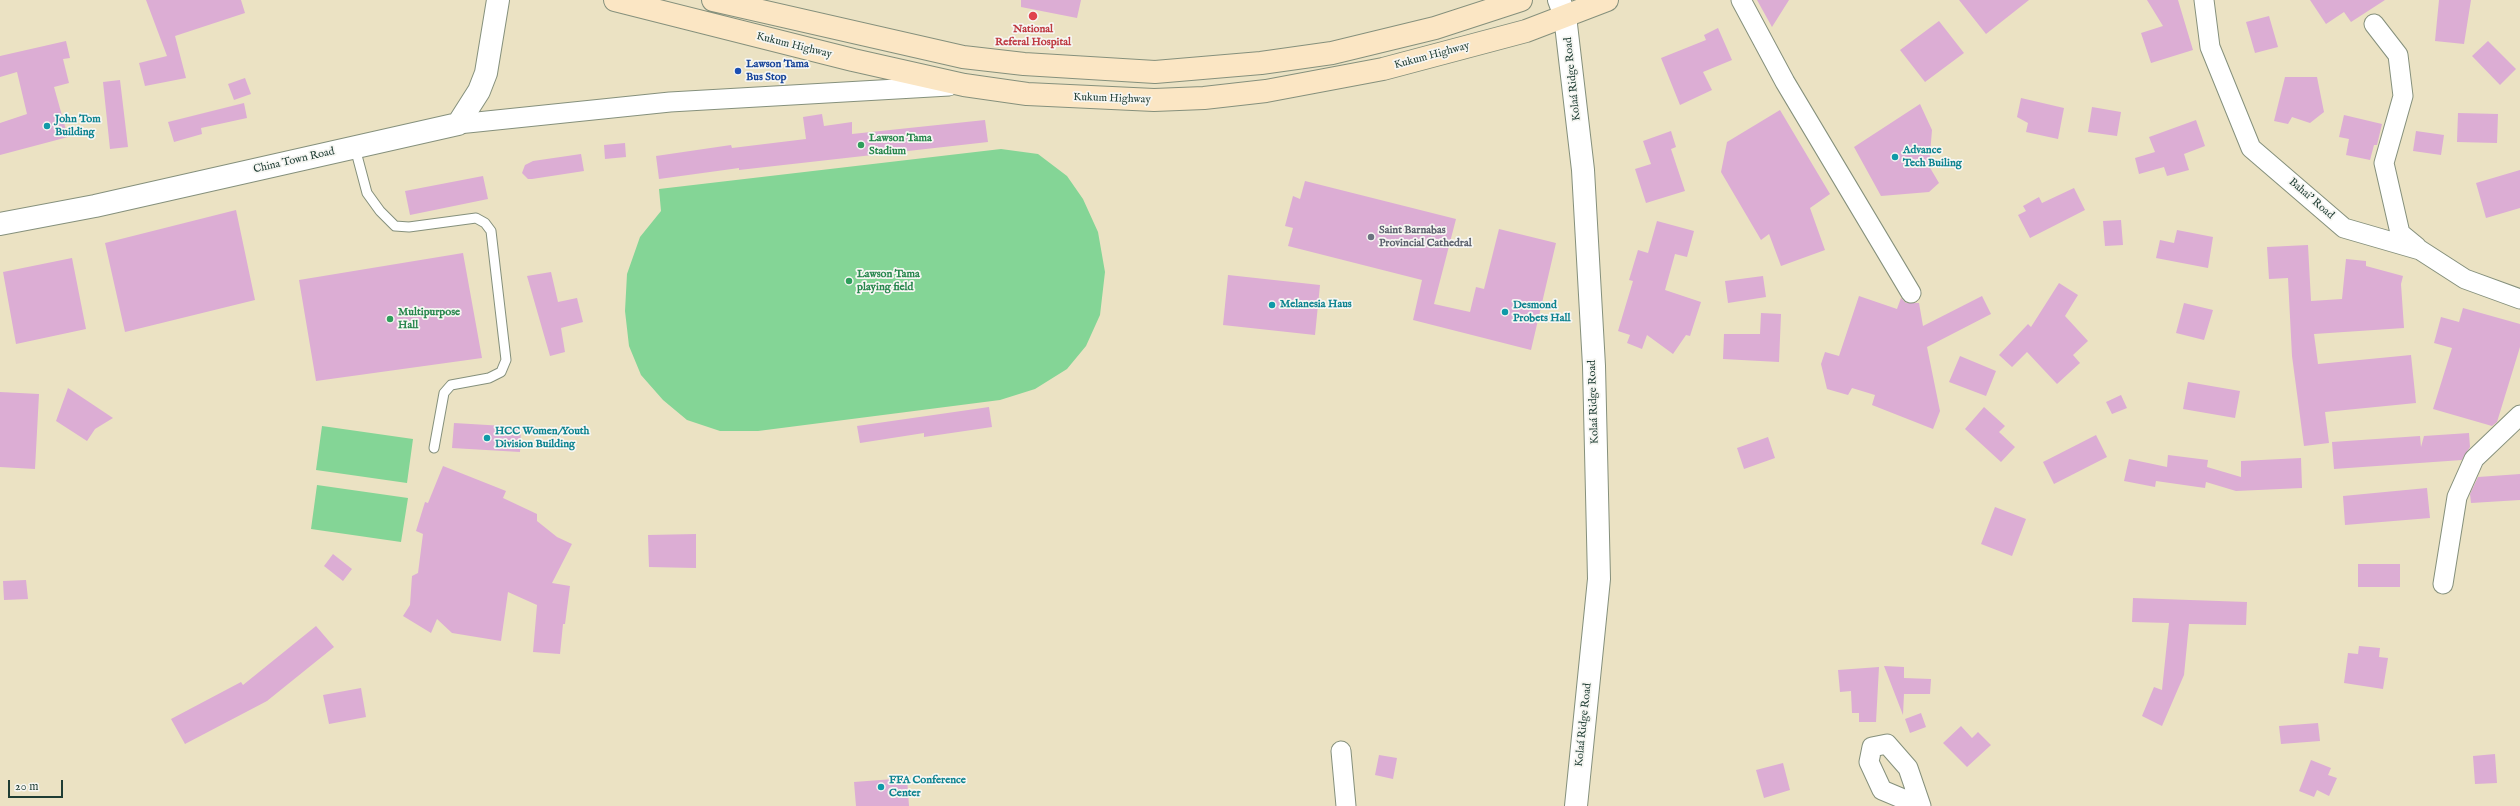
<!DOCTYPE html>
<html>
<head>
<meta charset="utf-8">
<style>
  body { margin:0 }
  #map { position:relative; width:2520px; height:806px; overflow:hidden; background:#ebe2c3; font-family:"IM FELL English",serif }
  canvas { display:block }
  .scale { position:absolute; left:8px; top:780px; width:55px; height:18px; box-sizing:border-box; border:2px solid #1f3d34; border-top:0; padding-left:5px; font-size:12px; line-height:14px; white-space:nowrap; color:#1f3d34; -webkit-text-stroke:3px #f6f6f2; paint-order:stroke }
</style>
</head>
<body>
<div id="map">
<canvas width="2520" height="806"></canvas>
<div class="scale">20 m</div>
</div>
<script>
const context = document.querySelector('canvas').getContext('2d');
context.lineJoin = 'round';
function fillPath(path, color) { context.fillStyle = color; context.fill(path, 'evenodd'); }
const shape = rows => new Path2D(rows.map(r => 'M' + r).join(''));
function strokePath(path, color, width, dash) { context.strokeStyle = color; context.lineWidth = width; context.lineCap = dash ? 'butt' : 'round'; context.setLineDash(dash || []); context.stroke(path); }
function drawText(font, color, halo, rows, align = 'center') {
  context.font = font + ' "IM FELL English",serif'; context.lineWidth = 3.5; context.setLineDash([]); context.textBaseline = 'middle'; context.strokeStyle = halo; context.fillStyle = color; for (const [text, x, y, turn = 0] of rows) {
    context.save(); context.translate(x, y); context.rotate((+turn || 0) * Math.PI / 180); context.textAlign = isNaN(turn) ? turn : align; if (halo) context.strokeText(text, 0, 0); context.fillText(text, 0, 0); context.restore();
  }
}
fillPath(shape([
  [1001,149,1038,154,1067,176,1083,199,1098,232,1105,272,1100,315,1086,346,1067,369,1035,389,1000,400,758,431,720,431,687,420,663,400,641,375,629,346,625,311,627,274,640,237,661,211,659,189],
  [322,426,413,439,407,483,316,470],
  [317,485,408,498,401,542,311,529]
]), '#84d596');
fillPath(shape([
  [146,0,241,0,245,13,175,36,186,78,145,86,139,63,167,56],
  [1021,0,1081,0,1077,18,1021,7],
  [1757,0,1789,0,1772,27],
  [1959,0,2029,0,1986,34],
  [2147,0,2178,0,2193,50,2151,63,2141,33,2163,26],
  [2310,0,2385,0,2351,22,2344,12,2326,24],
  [2439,0,2471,0,2464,44,2435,41],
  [2269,16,2278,47,2255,53,2246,22],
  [1939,21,1964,53,1925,82,1900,50],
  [1718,28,1732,60,1703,72,1712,90,1680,105,1661,58,1706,40,1704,35],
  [66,41,70,58,63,59,69,83,54,87,68,137,0,155,0,123,27,114,17,72,0,77,0,56],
  [2488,41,2516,69,2500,85,2472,56],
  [2285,77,2317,77,2324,112,2310,123,2292,117,2288,124,2274,121],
  [245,78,251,94,234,100,228,84],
  [120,80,128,147,110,149,103,82],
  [2021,98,2064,108,2058,139,2026,132,2028,123,2017,117],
  [244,103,247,118,201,128,202,134,174,142,168,122],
  [1920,104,1932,130,1929,166,1939,183,1929,192,1881,196,1854,147],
  [2092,107,2121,112,2117,136,2088,132],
  [1780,110,1830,194,1810,208,1825,250,1781,266,1769,234,1761,240,1721,172,1727,142],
  [2458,113,2498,114,2497,143,2457,142],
  [822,114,824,126,852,122,852,134,985,120,988,142,739,170,739,168,659,179,656,156,731,145,732,148,806,139,803,117],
  [2344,115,2382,124,2377,145,2374,145,2370,160,2346,155,2349,139,2339,137],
  [2196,120,2205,146,2184,154,2189,170,2167,176,2164,167,2139,174,2135,158,2155,152,2149,137],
  [1671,131,1676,147,1671,149,1685,191,1646,203,1635,169,1651,164,1643,141],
  [2416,131,2444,135,2441,155,2413,151],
  [625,143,626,157,605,159,604,145],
  [581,154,584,171,532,179,528,179,522,173,525,165,533,161],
  [2520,170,2520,208,2486,218,2476,183],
  [483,176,488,199,410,215,405,191],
  [1305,181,1456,219,1434,304,1470,312,1476,287,1484,289,1499,229,1556,243,1531,350,1413,320,1422,280,1288,246,1293,228,1285,226,1293,196,1300,199],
  [2074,188,2085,210,2030,238,2018,215,2026,211,2023,206,2039,197,2042,203],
  [236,210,255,300,125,332,105,243],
  [2121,220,2123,245,2105,246,2103,221],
  [1657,221,1694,231,1687,257,1675,254,1665,290,1701,302,1690,336,1686,335,1673,354,1647,335,1642,349,1627,343,1630,335,1618,331,1633,281,1629,280,1638,250,1648,253],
  [2177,230,2213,237,2208,268,2156,258,2160,240,2174,243],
  [2308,245,2311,301,2342,299,2346,259,2366,261,2366,266,2403,276,2401,284,2404,328,2314,334,2318,364,2411,355,2416,403,2325,412,2329,443,2304,446,2292,356,2288,278,2269,279,2267,247],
  [463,253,482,358,316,381,299,280],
  [72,258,86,329,16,344,3,272],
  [551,272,558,302,577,298,583,322,561,328,565,352,550,356,527,276],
  [1228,275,1320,285,1315,335,1223,325],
  [1763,276,1766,297,1728,303,1725,281],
  [2059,283,2078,295,2065,316,2088,341,2073,355,2080,363,2057,384,2027,352,2012,367,1999,355,2028,324,2031,327],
  [1859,296,1897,309,1901,298,1906,303,1919,303,1923,326,1982,296,1991,314,1927,347,1940,411,1933,429,1872,405,1875,395,1852,388,1848,395,1827,389,1821,364,1825,352,1839,356],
  [2184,303,2213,310,2204,340,2176,333],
  [2463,308,2520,324,2520,347,2497,422,2492,426,2433,409,2452,348,2434,343,2441,317,2459,322],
  [1761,313,1781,314,1779,362,1723,359,1724,334,1760,334],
  [1960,356,1996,371,1986,396,1949,382],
  [2188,382,2240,391,2235,418,2183,409],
  [68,388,113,418,95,429,87,441,56,421],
  [0,392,39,394,35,469,0,467],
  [2121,395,2127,408,2112,414,2106,402],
  [989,407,992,427,924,437,924,433,860,443,857,426],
  [1984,407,2005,426,1999,432,2015,447,2001,462,1965,429],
  [454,423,521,427,520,452,452,448],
  [2469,433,2470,447,2462,460,2334,469,2332,442,2420,436,2421,447,2424,436],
  [2096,435,2107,457,2054,484,2043,462],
  [1768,437,1775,458,1744,469,1737,448],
  [2168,455,2208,460,2207,467,2241,477,2241,461,2301,458,2302,488,2236,491,2206,482,2205,488,2156,481,2155,487,2124,481,2129,459,2167,467],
  [443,466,506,491,503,498,537,514,537,521,557,537,572,544,552,583,570,586,565,624,563,624,560,654,533,652,537,605,508,592,501,641,452,633,437,619,431,633,403,616,410,605,412,576,418,573,423,534,416,531,425,502,428,503],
  [2520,474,2520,500,2471,503,2470,494,2478,477],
  [2427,488,2430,518,2345,525,2343,496],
  [1995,507,2026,519,2012,556,1981,544],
  [696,534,696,568,649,567,648,535],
  [333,554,352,569,343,581,324,566],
  [2358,564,2400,564,2400,587,2358,587],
  [26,580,28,599,4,600,3,581],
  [2133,598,2247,602,2246,625,2189,624,2184,675,2162,726,2142,716,2154,687,2162,690,2169,623,2132,622],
  [316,626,334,647,267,701,185,744,171,719,241,682,243,685],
  [2359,646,2380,648,2379,657,2388,658,2383,689,2344,683,2348,653,2358,654],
  [1884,666,1904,667,1904,678,1931,679,1930,694,1904,694,1903,715],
  [1879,667,1876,722,1859,722,1859,713,1852,713,1851,691,1840,692,1838,670],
  [361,688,366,717,329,724,323,695],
  [1921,713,1926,727,1910,733,1905,719],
  [2318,723,2320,741,2281,744,2279,726],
  [1961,726,1972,738,1978,732,1991,745,1967,767,1943,743],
  [2495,754,2497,783,2475,784,2473,756],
  [1379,755,1397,758,1393,779,1375,775],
  [2311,760,2331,768,2328,775,2337,778,2329,796,2317,790,2314,797,2299,791],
  [1783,763,1790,790,1764,798,1756,770],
  [907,778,909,806,856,806,854,782]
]), '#dcadd4');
const service = shape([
  [355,148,367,193,380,211,395,226,409,227,476,218,485,223,491,231,506,360,501,372,489,378,451,385,444,393,434,448]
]);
const minor = shape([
  [1741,0,1785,82,1911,293],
  [2204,0,2210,47,2251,148,2344,228,2420,250,2465,279,2520,299],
  [2374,24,2398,55,2403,96,2384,163,2400,233,2417,247],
  [458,124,670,102,949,86],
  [2443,584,2457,497,2474,459,2520,415],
  [1341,751,1346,806],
  [1920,806,1882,790,1869,762,1872,747,1887,744,1908,768,1921,806]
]);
const tertiary = shape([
  [1559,0,1565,16,1583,170,1594,366,1599,579,1576,806],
  [0,224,95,206,458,124,479,91,486,73,498,0]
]);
const secondary = shape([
  [615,0,853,60,964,85,1027,94,1154,100,1204,98,1266,91,1383,69,1526,31,1607,0],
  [713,0,963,57,1024,64,1155,72,1261,63,1332,53,1435,28,1521,0]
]);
strokePath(service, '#85907c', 11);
strokePath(minor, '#85907c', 21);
strokePath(tertiary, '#85907c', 24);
strokePath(secondary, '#85907c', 24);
strokePath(service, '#fff', 9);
strokePath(minor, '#fff', 19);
strokePath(tertiary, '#fff', 22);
strokePath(secondary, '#fbe6c4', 22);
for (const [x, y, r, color] of [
  [1033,16,5,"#e0444e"],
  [738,71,4,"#1a4fb4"],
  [47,126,4,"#0f9aa8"],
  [861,145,4,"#2e9e5b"],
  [1895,157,4,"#0f9aa8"],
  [1371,237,4,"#6b7280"],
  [849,281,4,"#2e9e5b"],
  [1272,305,4,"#0f9aa8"],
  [1505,312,4,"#0f9aa8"],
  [390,319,4,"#2e9e5b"],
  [487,438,4,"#0f9aa8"],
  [881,787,4,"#0f9aa8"]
]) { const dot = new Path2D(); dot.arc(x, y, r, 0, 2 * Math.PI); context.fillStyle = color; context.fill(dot); strokePath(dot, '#f6f6f2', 1.5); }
drawText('bold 11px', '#be3a42', '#f6f6f2', [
  ["National",1033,30],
  ["Referal Hospital",1033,43]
]);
drawText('11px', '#1f3d34', '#f6f6f2', [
  ["Kukum Highway",794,46,14],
  ["Kukum Highway",1432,56,-15],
  ["Kolaá Ridge Road",1573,79,-96],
  ["Kukum Highway",1112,99,2],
  ["China Town Road",294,161,-13],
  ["Bahai' Road",2311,199,41],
  ["Kolaá Ridge Road",1594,402,-92],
  ["Kolaá Ridge Road",1584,725,-84]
]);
drawText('bold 11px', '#164399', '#f6f6f2', [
  ["Lawson Tama",746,65],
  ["Bus Stop",746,78]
], 'left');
drawText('bold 11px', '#0d838f', '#f6f6f2', [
  ["John Tom",55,120],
  ["Building",55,133],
  ["Advance",1903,151],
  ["Tech Builing",1903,164],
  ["Melanesia Haus",1280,305],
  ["Desmond",1513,306],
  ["Probets Hall",1513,319],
  ["HCC Women/Youth",495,432],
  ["Division Building",495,445],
  ["FFA Conference",889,781],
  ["Center",889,794]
], 'left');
drawText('bold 11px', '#27864d', '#f6f6f2', [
  ["Lawson Tama",869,139],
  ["Stadium",869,152],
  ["Lawson Tama",857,275],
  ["playing field",857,288],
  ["Multipurpose",398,313],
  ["Hall",398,326]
], 'left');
drawText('bold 11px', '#5b616d', '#f6f6f2', [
  ["Saint Barnabas",1379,231],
  ["Provincial Cathedral",1379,244]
], 'left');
</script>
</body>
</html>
